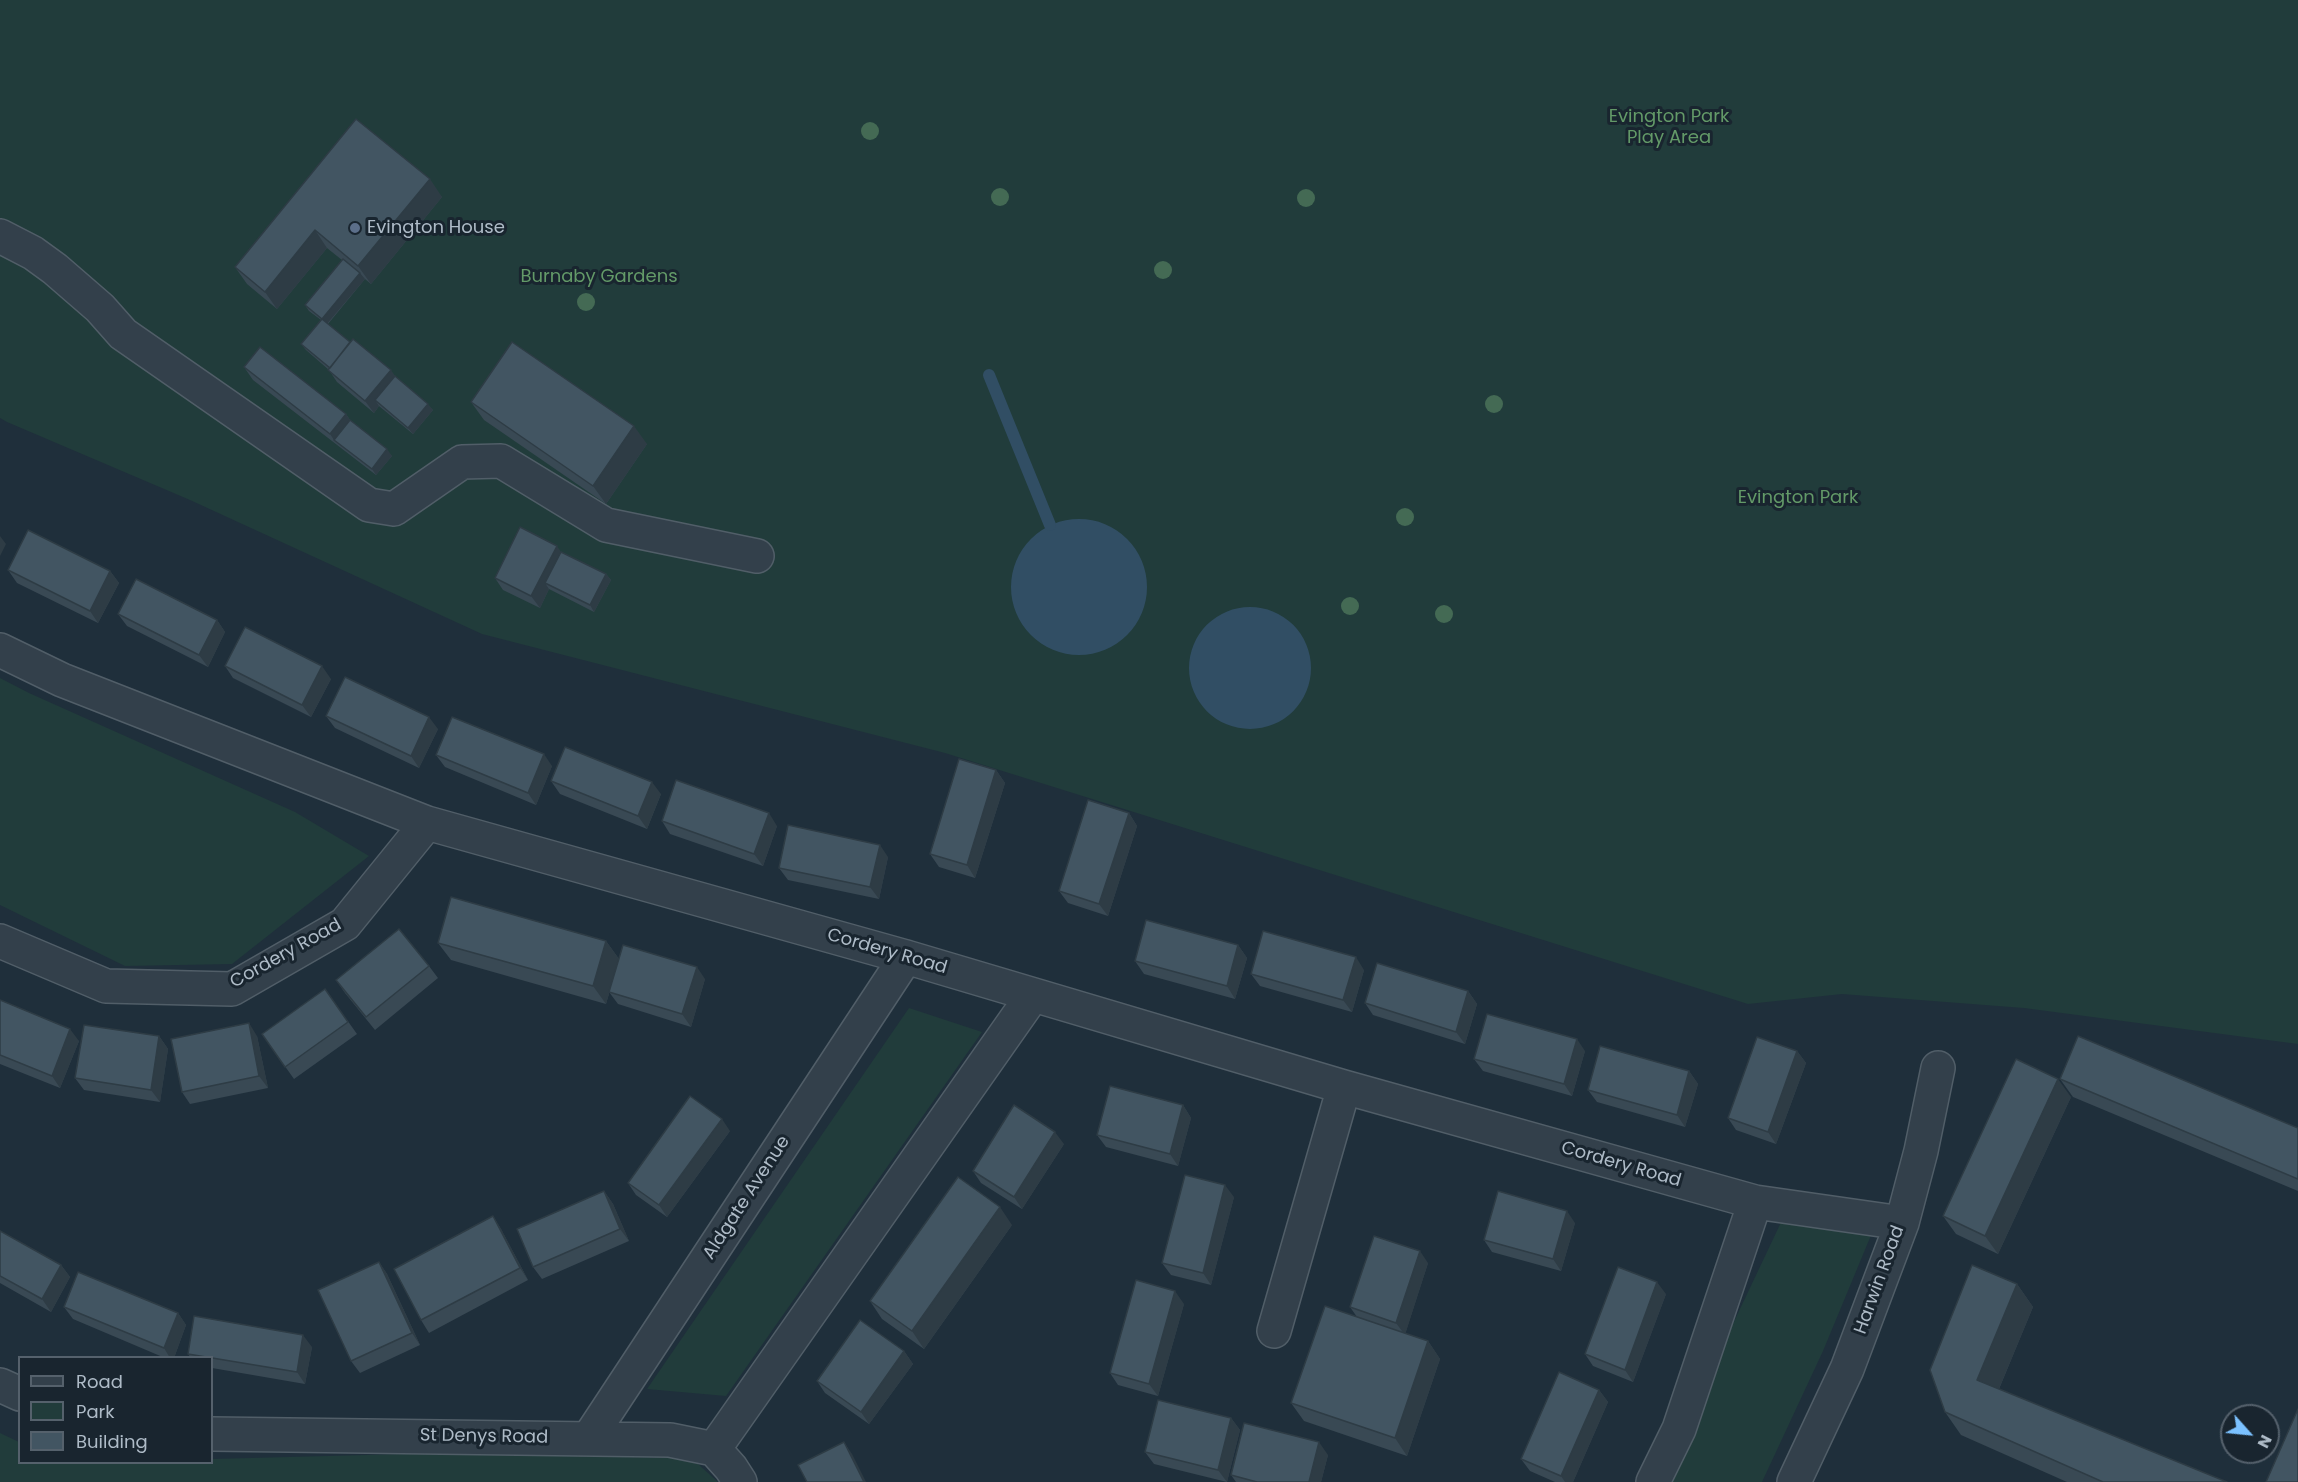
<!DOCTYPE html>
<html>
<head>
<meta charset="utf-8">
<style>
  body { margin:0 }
  #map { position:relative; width:2298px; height:1482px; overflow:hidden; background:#1f2f3b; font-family:Poppins,sans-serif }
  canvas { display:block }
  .legend { position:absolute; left:18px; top:1356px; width:195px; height:108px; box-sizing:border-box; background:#19252f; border:2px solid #55616c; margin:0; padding:8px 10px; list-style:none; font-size:18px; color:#aebbc7 }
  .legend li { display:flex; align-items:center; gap:12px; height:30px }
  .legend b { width:30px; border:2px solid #55616c }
  .north { position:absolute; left:2220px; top:1404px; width:60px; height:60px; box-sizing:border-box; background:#19252f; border:2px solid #55616c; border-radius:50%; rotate:117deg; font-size:16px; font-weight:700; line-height:24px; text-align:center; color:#aebbc7 }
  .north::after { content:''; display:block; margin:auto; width:21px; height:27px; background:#7bc1ff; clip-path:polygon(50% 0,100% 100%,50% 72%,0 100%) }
</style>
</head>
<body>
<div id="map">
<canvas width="2298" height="1482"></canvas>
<ul class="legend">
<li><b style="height:8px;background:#33404b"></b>Road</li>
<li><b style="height:16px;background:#213c3b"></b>Park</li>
<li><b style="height:16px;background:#425562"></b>Building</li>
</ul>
<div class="north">N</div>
</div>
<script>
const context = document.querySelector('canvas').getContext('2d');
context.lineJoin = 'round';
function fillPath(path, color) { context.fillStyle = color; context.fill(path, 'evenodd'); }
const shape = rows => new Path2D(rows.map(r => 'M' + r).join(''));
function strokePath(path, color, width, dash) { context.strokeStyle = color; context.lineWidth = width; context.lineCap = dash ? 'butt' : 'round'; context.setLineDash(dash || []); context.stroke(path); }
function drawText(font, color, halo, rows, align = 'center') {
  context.font = font + ' Poppins,sans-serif'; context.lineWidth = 6; context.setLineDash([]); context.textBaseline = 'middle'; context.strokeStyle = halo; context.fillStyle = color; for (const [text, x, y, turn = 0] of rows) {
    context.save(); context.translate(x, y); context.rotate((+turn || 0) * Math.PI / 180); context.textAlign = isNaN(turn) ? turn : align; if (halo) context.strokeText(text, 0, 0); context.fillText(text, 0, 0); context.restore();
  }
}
fillPath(shape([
  [0,0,2298,0,2298,1044,2024,1008,1842,994,1748,1004,945,753,482,634,190,500,7,422,0,418],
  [0,678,29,693,295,812,369,856,232,964,125,966,0,905],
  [909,1008,982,1032,726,1396,647,1389],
  [1784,1216,1874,1228,1823,1351,1762,1482,1672,1482,1693,1436,1731,1328],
  [0,1433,19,1442,20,1462,88,1462,96,1464,212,1462,212,1459,444,1453,673,1458,698,1464,718,1482,0,1482]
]), '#213c3b');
fillPath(shape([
  '1011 587a68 68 0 1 1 136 0a68 68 0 1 1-136 0Z',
  '1189 668a61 61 0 1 1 122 0a61 61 0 1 1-122 0Z'
]), '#314e64');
strokePath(shape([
  [989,375,1050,525]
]), '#314e64', 12);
const minor = shape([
  [0,236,33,253,55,269,100,308,123,334,369,505,394,509,462,462,501,461,606,525,757,556],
  [0,650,62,680,427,823,906,957,1344,1087,1755,1202,1902,1223],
  [0,941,106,986,232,989,345,924,427,823],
  [1274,1331,1344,1087],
  [0,1385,20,1394],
  [212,1434,670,1440,714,1449,731,1468,740,1482],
  [589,1438,906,957],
  [714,1449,1033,995],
  [1653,1482,1679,1429,1755,1202],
  [1794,1482,1847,1369,1902,1223,1921,1151,1938,1068]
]);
strokePath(minor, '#515e68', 36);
strokePath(minor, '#33404b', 33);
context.fillStyle = '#446a54';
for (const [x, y] of [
  [870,131],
  [1000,197],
  [1306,198],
  [1163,270],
  [586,302],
  [1494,404],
  [1405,517],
  [1350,606],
  [1444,614]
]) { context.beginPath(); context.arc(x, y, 9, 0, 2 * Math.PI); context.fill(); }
fillPath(shape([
  [356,119,442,197,371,284,365,279,328,324,350,342,395,376,433,410,413,434,379,406,374,413,337,382,329,370,306,350,301,344,321,320,309,311,305,305,342,260,327,248,277,309,247,284,235,267],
  [244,367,346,414,350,420,392,456,376,475,253,380],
  [471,402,647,444,606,504,484,420],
  [561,552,606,574,611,580,594,612,549,589,540,608,503,590,495,578],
  [8,570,110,571,119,583,98,623,17,583],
  [118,614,217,620,225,632,208,667,127,626],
  [225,666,331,679,311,717,233,678],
  [326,716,438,729,419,768,335,728],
  [436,755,552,766,536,805,445,767],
  [996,770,1005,783,975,878,939,867,930,854],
  [551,781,661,794,647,829,560,794],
  [1129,813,1137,826,1108,916,1068,903,1059,891],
  [662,821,777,826,763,866,670,834],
  [888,857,879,899,788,880,779,868],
  [606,941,619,959,606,1004,451,960,438,943],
  [1238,945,1247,958,1235,999,1144,974,1135,961],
  [429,966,438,978,375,1030,345,993,336,980],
  [1364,970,1352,1012,1260,986,1251,974],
  [705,979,691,1027,618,1004,609,992],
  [325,989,357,1034,294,1079,262,1034],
  [1468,991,1477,1004,1465,1044,1373,1015,1365,1003],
  [0,1000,79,1041,60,1088,0,1064],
  [159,1036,168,1049,160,1102,84,1090,75,1078],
  [257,1036,268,1088,190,1104,182,1092],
  [1585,1051,1572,1096,1483,1071,1474,1059],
  [1797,1051,1806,1063,1776,1144,1736,1130,1728,1118],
  [1689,1071,1698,1084,1685,1127,1597,1102,1588,1090],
  [2060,1079,2298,1128,2298,1191,2073,1097],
  [2071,1097,1998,1254,1956,1234,1943,1216],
  [1183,1105,1191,1118,1178,1166,1106,1147,1097,1135],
  [730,1131,667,1217,636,1195,628,1183],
  [1064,1144,1022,1209,981,1183,973,1171],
  [604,1191,613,1204,629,1241,542,1279,533,1267],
  [1234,1197,1211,1285,1171,1275,1162,1263],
  [493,1216,501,1229,528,1280,429,1333,421,1320],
  [1575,1223,1561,1271,1492,1252,1484,1240],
  [1012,1225,924,1349,882,1319,870,1301],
  [0,1231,61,1265,70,1277,51,1312,0,1283],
  [379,1262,387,1274,420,1345,360,1373,351,1361],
  [1428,1263,1405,1334,1428,1341,1440,1359,1407,1456,1304,1421,1291,1403,1357,1317,1350,1307],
  [2017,1284,2033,1307,1999,1389,2227,1482,2067,1482,1961,1435,1945,1412],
  [1666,1294,1633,1382,1593,1366,1585,1354],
  [1184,1304,1158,1396,1118,1385,1110,1373],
  [64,1307,178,1313,186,1325,174,1358,165,1358,73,1319],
  [312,1347,305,1384,212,1368,212,1358,191,1358,188,1354],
  [904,1351,913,1364,869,1424,825,1393,817,1381],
  [1599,1390,1608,1402,1573,1482,1555,1482,1530,1471,1521,1459],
  [1231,1418,1240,1430,1227,1482,1154,1464,1145,1452],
  [1328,1455,1321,1482,1236,1482,1231,1475]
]), '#394954');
fillPath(shape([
  [430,179,442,197,371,284,358,266],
  [315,230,327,248,277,309,265,292],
  [360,273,365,279,326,325,322,319],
  [391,370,399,382,375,400,379,406,374,413,365,401],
  [428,404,433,410,413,434,408,428],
  [346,414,354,426,334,440,330,434],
  [634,426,647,444,606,504,593,486],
  [387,449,392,456,376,475,372,469],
  [0,536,6,544,0,556],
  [557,546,565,558,545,583,549,589,540,608,531,596],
  [110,571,119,583,98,623,90,611],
  [606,574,611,580,594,612,590,605],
  [217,620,225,632,208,667,199,655],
  [322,666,331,679,311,717,302,705],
  [429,717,438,729,419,768,411,756],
  [544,754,552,766,536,805,528,793],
  [996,770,1005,783,975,878,967,865],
  [652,782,661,794,647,829,638,816],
  [769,813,777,826,763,866,754,854],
  [1129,813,1137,826,1108,916,1099,904],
  [880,845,888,857,879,899,870,887],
  [606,941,619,959,606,1004,593,986],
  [1238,945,1247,958,1235,999,1227,986],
  [1356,957,1364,970,1352,1012,1343,1000],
  [697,967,705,979,691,1027,682,1014],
  [1468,991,1477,1004,1465,1044,1456,1032],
  [249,1023,257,1036,268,1088,259,1076],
  [70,1029,79,1041,60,1088,52,1076],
  [159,1036,168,1049,160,1102,151,1090],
  [1577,1039,1585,1051,1572,1096,1564,1084],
  [1797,1051,1806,1063,1776,1144,1768,1132],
  [1689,1071,1698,1084,1685,1127,1677,1115],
  [2058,1079,2071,1097,1998,1254,1985,1236],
  [1183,1105,1191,1118,1178,1166,1170,1154],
  [722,1119,730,1131,667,1217,659,1205],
  [1055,1132,1064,1144,1022,1209,1014,1197],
  [1225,1185,1234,1197,1211,1285,1203,1273],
  [604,1191,613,1204,629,1241,620,1229],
  [1000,1207,1012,1225,924,1349,912,1331],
  [1567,1211,1575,1223,1561,1271,1553,1259],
  [493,1216,501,1229,528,1280,520,1268],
  [1420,1251,1428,1263,1405,1335,1396,1323],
  [379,1262,387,1274,420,1345,412,1333],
  [61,1265,70,1277,51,1312,42,1299],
  [1657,1282,1666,1294,1633,1382,1625,1370],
  [2017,1284,2033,1307,1993,1403,1977,1380],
  [1175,1291,1184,1304,1158,1396,1149,1384],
  [178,1313,186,1325,174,1358,170,1358,164,1348],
  [303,1335,312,1347,305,1384,297,1372],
  [1428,1341,1440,1359,1407,1456,1395,1438],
  [904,1351,913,1364,869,1424,861,1412],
  [1599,1390,1608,1402,1573,1482,1565,1482,1561,1476],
  [1231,1418,1240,1430,1227,1482,1218,1470],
  [844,1442,852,1454,866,1482,864,1482],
  [1319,1442,1328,1455,1321,1482,1309,1482]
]), '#2e3c45');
const building = shape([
  [356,119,430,179,358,266,315,230,265,292,235,267,356,119],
  [343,259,360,273,322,319,305,305,343,259],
  [322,319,350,342,330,368,301,344,322,319],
  [353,339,391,370,365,401,328,370,353,339],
  [512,342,634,426,593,486,471,402,512,342],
  [260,347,346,414,330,434,244,367,260,347],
  [395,376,428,404,408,428,375,400,395,376],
  [350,420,387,449,372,469,334,440,350,420],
  [520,527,557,546,531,596,495,578,520,527],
  [28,530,110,571,90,611,8,570,28,530],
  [561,552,606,574,590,605,545,583,561,552],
  [136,579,217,620,199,655,118,614,136,579],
  [245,627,322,666,302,705,225,666,245,627],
  [345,677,429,717,411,756,326,716,345,677],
  [452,717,544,754,528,793,436,755,452,717],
  [565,747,652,782,638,816,551,781,565,747],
  [959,759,996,770,967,865,930,854,959,759],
  [676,780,769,813,754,854,662,821,676,780],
  [1088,800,1129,813,1099,904,1059,891,1088,800],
  [788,825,880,845,870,887,779,868,788,825],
  [451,897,606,941,593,986,438,943,451,897],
  [1146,920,1238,945,1227,986,1135,961,1146,920],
  [399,929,429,966,366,1017,336,980,399,929],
  [1263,931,1356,957,1343,1000,1251,974,1263,931],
  [623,945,697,967,682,1014,609,992,623,945],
  [1377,963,1468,991,1456,1032,1365,1003,1377,963],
  [325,989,348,1022,285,1067,262,1034,325,989],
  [0,1000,70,1029,52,1076,0,1055,0,1000],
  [1487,1014,1577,1039,1564,1084,1474,1059,1487,1014],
  [249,1023,259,1076,182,1092,171,1039,249,1023],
  [84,1025,159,1036,151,1090,75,1078,84,1025],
  [2078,1036,2298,1128,2298,1179,2060,1079,2078,1036],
  [1757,1037,1797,1051,1768,1132,1728,1118,1757,1037],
  [1600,1046,1689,1071,1677,1115,1588,1090,1600,1046],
  [2016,1059,2058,1079,1985,1236,1943,1216,2016,1059],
  [1110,1086,1183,1105,1170,1154,1097,1135,1110,1086],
  [690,1096,722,1119,659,1205,628,1183,690,1096],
  [1014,1105,1055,1132,1014,1197,973,1171,1014,1105],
  [1185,1175,1225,1185,1203,1273,1162,1263,1185,1175],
  [958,1177,1000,1207,912,1331,870,1301,958,1177],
  [604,1191,620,1229,533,1267,517,1229,604,1191],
  [1498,1191,1567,1211,1553,1259,1484,1240,1498,1191],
  [493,1216,520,1268,421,1320,394,1269,493,1216],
  [0,1231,61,1265,42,1299,0,1276,0,1231],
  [1374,1236,1420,1251,1396,1323,1350,1307,1374,1236],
  [379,1262,412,1333,351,1361,318,1290,379,1262],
  [1972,1265,2017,1284,1977,1380,2227,1482,2103,1482,1945,1412,1930,1370,1972,1265],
  [1618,1267,1657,1282,1625,1370,1585,1354,1618,1267],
  [78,1272,178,1313,164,1348,64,1307,78,1272],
  [1136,1280,1175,1291,1149,1384,1110,1373,1136,1280],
  [1325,1306,1428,1341,1395,1438,1291,1403,1325,1306],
  [194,1316,303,1335,297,1372,188,1354,194,1316],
  [860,1320,904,1351,861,1412,817,1381,860,1320],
  [1559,1372,1599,1390,1561,1476,1521,1459,1559,1372],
  [1158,1400,1231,1418,1218,1470,1145,1452,1158,1400],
  [2298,1409,2298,1482,2266,1482,2298,1409],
  [1244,1423,1319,1442,1309,1482,1257,1482,1231,1475,1244,1423],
  [844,1442,864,1482,807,1482,798,1465,844,1442]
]);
fillPath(building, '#425562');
strokePath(building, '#2e3c45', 1.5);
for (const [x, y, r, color] of [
  [355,228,6,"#5c6f8a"]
]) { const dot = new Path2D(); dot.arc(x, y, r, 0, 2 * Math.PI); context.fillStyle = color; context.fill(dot); strokePath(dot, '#19252f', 2); }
drawText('18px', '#639a68', '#19252f', [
  ["Evington Park",1669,117],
  ["Play Area",1669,138],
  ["Burnaby Gardens",599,277],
  ["Evington Park",1798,498]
]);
drawText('18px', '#aebbc7', '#19252f', [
  ["Evington House",367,228]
], 'left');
drawText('18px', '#aebbc7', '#19252f', [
  ["Cordery Road",887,952,16],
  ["Cordery Road",286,954,-29],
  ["Cordery Road",1621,1165,16],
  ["Aldgate Avenue",747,1198,-57],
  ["Harwin Road",1880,1280,-70],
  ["St Denys Road",484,1437,1]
]);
</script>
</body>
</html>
